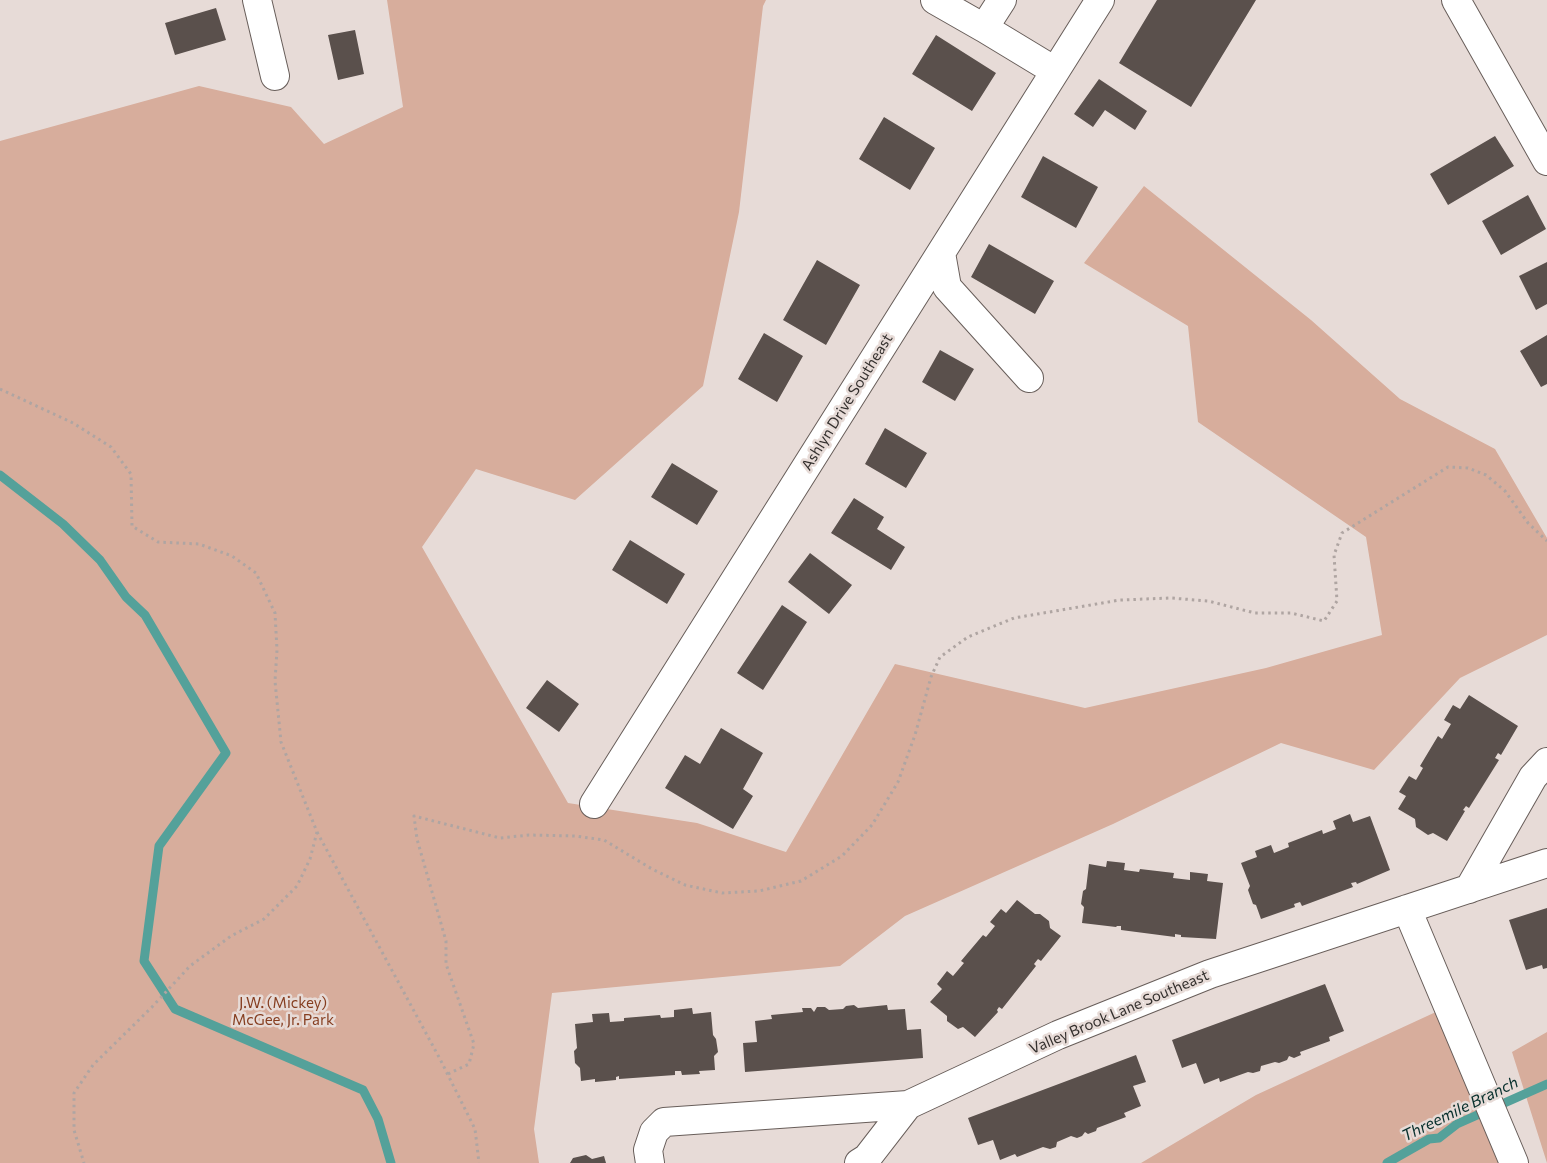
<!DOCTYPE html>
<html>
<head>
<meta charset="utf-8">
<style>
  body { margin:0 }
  canvas { display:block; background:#e7dbd7 }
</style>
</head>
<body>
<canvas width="1547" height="1163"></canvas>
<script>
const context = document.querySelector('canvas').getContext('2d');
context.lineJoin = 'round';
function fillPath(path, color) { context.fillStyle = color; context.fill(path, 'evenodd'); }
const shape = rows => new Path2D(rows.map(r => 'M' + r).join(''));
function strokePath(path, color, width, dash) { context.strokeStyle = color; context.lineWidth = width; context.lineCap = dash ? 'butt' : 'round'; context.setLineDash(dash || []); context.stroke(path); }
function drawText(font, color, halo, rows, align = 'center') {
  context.font = font + ' Commissioner,sans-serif'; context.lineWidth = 5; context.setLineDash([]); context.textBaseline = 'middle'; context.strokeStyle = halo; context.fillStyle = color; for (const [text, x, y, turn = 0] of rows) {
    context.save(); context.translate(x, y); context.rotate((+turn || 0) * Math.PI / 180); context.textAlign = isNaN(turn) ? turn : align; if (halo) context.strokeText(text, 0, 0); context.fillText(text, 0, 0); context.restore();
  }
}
fillPath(shape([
  [387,0,766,0,763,6,739,212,703,386,575,500,476,469,422,547,568,803,697,823,786,852,895,664,1085,708,1266,668,1382,635,1366,537,1198,422,1188,326,1084,263,1144,186,1311,320,1400,399,1495,449,1547,538,1547,635,1460,678,1374,770,1281,743,1113,824,905,916,840,966,552,993,534,1129,539,1163,0,1163,0,141,199,86,291,107,324,144,403,107],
  [1438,1011,1498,1163,1141,1163,1256,1095],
  [1547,1032,1547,1163,1512,1052]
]), '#d7ad9c');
strokePath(shape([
  [0,475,63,524,100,560,126,597,145,615,226,753,159,846,144,961,175,1009,363,1090,378,1119,391,1163],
  [1387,1163,1429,1139,1439,1138,1457,1124,1547,1084]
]), '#54a19a', 9);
fillPath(shape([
  [1157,0,1256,0,1191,107,1119,63],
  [216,8,226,40,175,55,165,23],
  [355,30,364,74,338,80,328,35],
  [936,35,996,73,972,111,912,74],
  [1099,79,1147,111,1135,130,1105,110,1093,127,1074,114],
  [884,117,935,148,910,190,859,159],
  [1495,136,1514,166,1448,205,1430,174],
  [1043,156,1098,187,1076,228,1021,197],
  [1528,195,1546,229,1501,255,1482,221],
  [989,244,1054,281,1035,314,971,277],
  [817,260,860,285,826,345,783,320],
  [1547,262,1547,304,1536,310,1519,276],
  [764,333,803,356,777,402,738,379],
  [1547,335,1547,384,1541,387,1520,351],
  [940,350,974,369,955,401,922,382],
  [885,428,927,453,906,488,865,464],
  [672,463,718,491,697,525,651,497],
  [854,498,884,517,877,529,905,547,891,570,831,533],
  [630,540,685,574,667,604,612,570],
  [810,553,852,585,829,614,788,582],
  [782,605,807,622,763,690,737,673],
  [547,680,579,704,559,732,526,708],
  [1469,695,1518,726,1501,755,1498,753,1495,758,1499,760,1469,808,1466,806,1463,810,1465,811,1447,841,1433,833,1428,835,1416,827,1415,819,1398,809,1406,796,1399,792,1409,776,1416,780,1423,768,1420,766,1438,736,1442,739,1451,724,1444,720,1453,705,1460,709],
  [721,728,763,753,743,789,753,796,733,829,665,788,685,755,700,764],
  [1350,814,1353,822,1370,816,1390,870,1357,884,1356,882,1351,883,1353,887,1302,906,1300,902,1294,904,1295,907,1261,919,1256,905,1253,904,1248,890,1250,886,1241,863,1257,857,1255,851,1271,845,1274,853,1289,847,1288,843,1322,830,1323,834,1336,829,1333,821],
  [1107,861,1125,863,1124,870,1139,872,1140,869,1174,873,1173,878,1190,880,1190,872,1208,874,1207,881,1223,883,1216,939,1181,937,1181,935,1175,934,1175,937,1121,930,1121,926,1117,926,1116,927,1082,923,1084,907,1081,904,1083,891,1086,889,1089,864,1106,867],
  [1017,900,1035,914,1040,914,1049,921,1050,928,1061,936,1041,961,1038,959,1034,964,1036,966,1002,1009,999,1007,997,1010,998,1012,975,1037,963,1027,958,1029,947,1021,947,1016,930,1002,942,989,937,984,947,971,953,976,964,963,961,961,983,935,986,937,995,926,990,922,1001,909,1006,913],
  [1547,908,1547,968,1543,969,1542,965,1526,970,1509,920],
  [1325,984,1344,1031,1329,1037,1330,1041,1300,1052,1301,1055,1294,1058,1289,1056,1287,1060,1279,1063,1275,1062,1261,1066,1260,1071,1253,1073,1248,1072,1220,1082,1219,1078,1204,1084,1196,1063,1182,1068,1172,1040],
  [854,1005,858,1008,887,1005,888,1010,905,1009,907,1030,921,1029,923,1058,745,1072,743,1043,757,1042,755,1021,772,1019,771,1015,803,1012,802,1008,811,1008,814,1012,817,1007,825,1007,829,1010,843,1009,846,1006],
  [692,1008,693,1014,711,1012,713,1035,716,1039,718,1052,714,1056,715,1070,699,1071,700,1074,682,1075,681,1071,675,1071,675,1075,619,1079,619,1076,616,1077,616,1080,595,1082,595,1079,581,1081,580,1068,575,1063,574,1051,577,1048,575,1024,593,1022,592,1014,609,1013,610,1022,624,1021,624,1018,660,1015,661,1018,674,1017,674,1010],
  [1136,1055,1146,1082,1133,1086,1141,1106,1124,1113,1126,1117,1097,1128,1096,1131,1088,1134,1085,1132,1082,1136,1077,1138,1071,1136,1057,1142,1056,1147,1050,1149,1043,1147,1017,1157,1015,1154,1000,1160,993,1140,978,1145,968,1118],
  [586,1155,592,1159,604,1156,606,1163,570,1163,573,1158]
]), '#5a504c');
const minor = shape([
  [257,0,275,76],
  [935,0,984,28],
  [1002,0,984,28,1055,71],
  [1456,0,1547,161],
  [941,253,947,287,1029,378],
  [594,804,1100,0],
  [1469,889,1533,777,1547,762],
  [1407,909,1514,1163],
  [650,1163,648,1150,654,1132,664,1122,908,1105],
  [859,1163,867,1158,908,1105,1058,1035,1210,974,1547,863]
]);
strokePath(minor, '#685e5a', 30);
strokePath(shape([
  [0,389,73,423,111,447,131,474,132,526,158,542,199,544,232,556,256,573,275,613,277,650,275,681,281,742,317,832,310,859,297,886,264,919,231,936,190,966,152,1007,93,1065,74,1093,74,1130,84,1163],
  [317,832,440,1059,475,1129,479,1163],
  [448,1074,469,1064,474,1044,446,964,446,941,417,839,414,816,500,838,529,835,575,836,604,840,652,869,685,885,722,893,759,891,801,881,842,856,872,825,898,782,915,735,931,677,940,657,968,637,1014,618,1120,600,1171,598,1208,601,1255,613,1291,613,1324,621,1337,601,1334,555,1342,533,1448,467,1468,468,1486,475,1505,491,1528,523,1547,541]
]), '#afa5a2', 3, [2.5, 4]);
strokePath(minor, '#fff', 28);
drawText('15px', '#34302e', '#e7dbd7', [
  ["Ashlyn Drive Southeast",847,402,-58],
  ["Valley Brook Lane Southeast",1119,1012,-23]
]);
drawText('15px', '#863e20', '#e7dbd7', [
  ["J.W. (Mickey)",283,1003],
  ["McGee, Jr. Park",283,1020]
]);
drawText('italic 16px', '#08302d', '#e7dbd7', [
  ["Threemile Branch",1460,1109,-26]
]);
</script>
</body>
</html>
